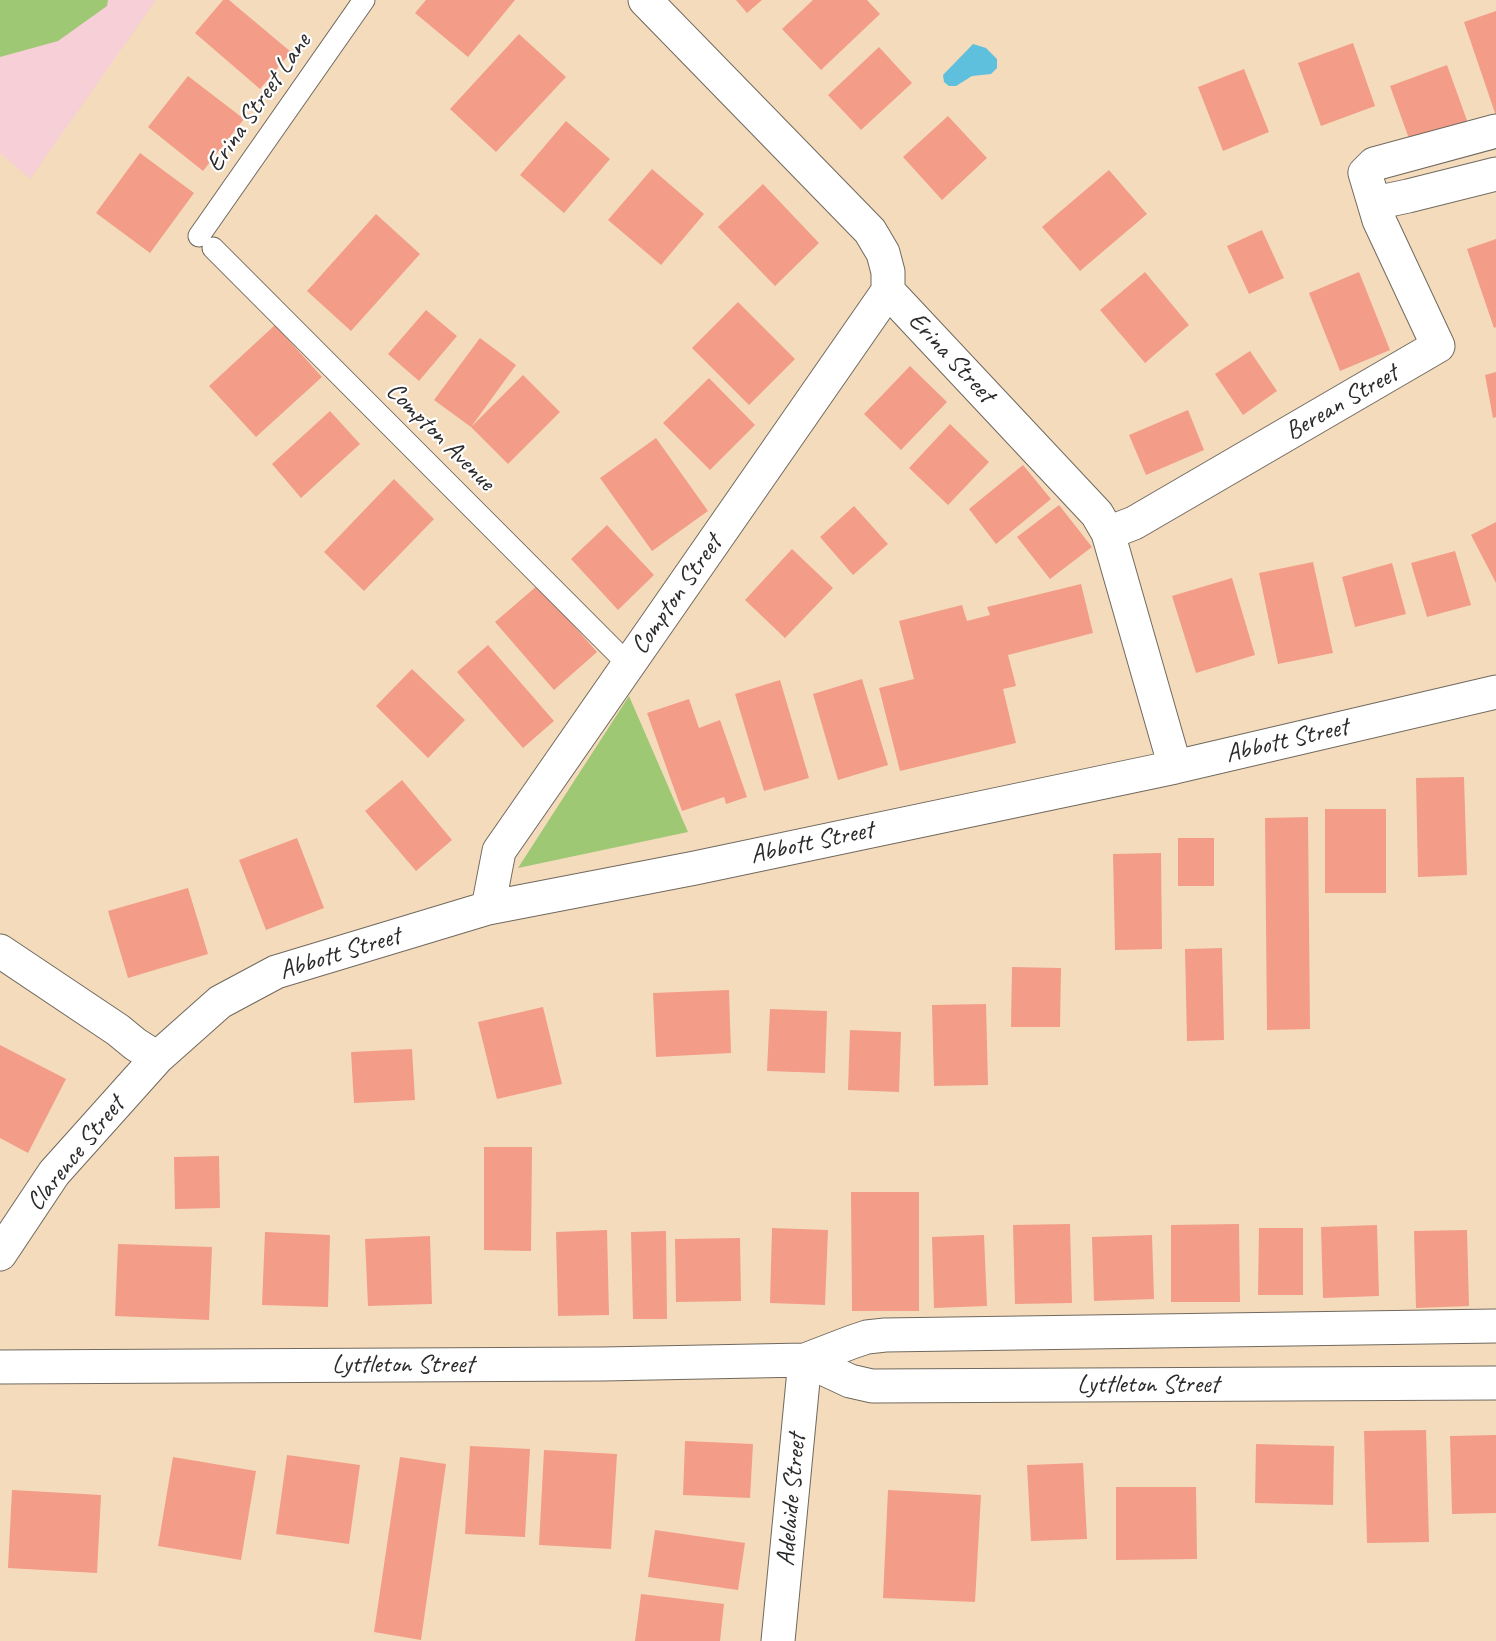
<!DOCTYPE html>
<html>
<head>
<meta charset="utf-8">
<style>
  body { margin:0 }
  canvas { display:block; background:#f3dbbc }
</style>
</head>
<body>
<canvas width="1496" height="1641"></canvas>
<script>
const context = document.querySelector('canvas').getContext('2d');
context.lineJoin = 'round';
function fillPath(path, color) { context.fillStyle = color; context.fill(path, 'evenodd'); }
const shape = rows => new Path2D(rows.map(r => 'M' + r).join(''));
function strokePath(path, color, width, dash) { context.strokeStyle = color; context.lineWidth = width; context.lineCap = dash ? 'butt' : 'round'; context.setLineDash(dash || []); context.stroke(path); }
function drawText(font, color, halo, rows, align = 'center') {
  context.font = font + ' Caveat,sans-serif'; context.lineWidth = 4.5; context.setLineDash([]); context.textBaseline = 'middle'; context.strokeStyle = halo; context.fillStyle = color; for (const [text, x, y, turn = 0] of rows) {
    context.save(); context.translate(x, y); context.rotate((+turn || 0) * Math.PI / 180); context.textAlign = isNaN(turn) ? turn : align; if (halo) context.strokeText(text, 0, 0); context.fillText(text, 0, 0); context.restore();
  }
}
fillPath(shape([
  [0,0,156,0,30,179,0,153]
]), '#f6cfd7');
fillPath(shape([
  [0,0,108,0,107,6,58,41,0,57],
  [629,696,688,832,518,868]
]), '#9fc874');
fillPath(shape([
  [973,44,986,48,997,59,997,68,991,74,972,76,956,86,949,86,944,82,943,75]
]), '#5fc0dd');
fillPath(shape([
  [223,0,229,0,291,52,260,89,195,33],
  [426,0,515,0,468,57,415,13],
  [736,0,762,0,747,13],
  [813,0,867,0,880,14,821,70,782,29],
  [1496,11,1496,116,1464,22],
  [519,34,566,77,496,152,450,109],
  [1353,43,1375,106,1321,126,1298,63],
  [879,47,912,83,861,130,828,95],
  [1447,65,1469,126,1412,147,1390,86],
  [1244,69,1269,132,1223,151,1198,87],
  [188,76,244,119,203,171,148,127],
  [948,116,987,158,942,200,903,157],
  [566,121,610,159,564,213,520,175],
  [140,153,194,193,150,253,96,213],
  [652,169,704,214,661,265,608,220],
  [1109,170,1147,214,1080,271,1042,227],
  [763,184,819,243,775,286,718,227],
  [376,214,420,254,351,331,307,291],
  [1262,230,1284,278,1249,294,1227,246],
  [1496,239,1496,327,1494,328,1467,249],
  [1145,272,1189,325,1145,363,1100,310],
  [1359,272,1390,350,1340,371,1309,293],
  [738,302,795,359,749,405,692,348],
  [426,310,457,336,419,381,388,354],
  [275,325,322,377,256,437,209,386],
  [480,338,516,365,471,427,434,400],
  [1250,351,1277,391,1243,415,1215,374],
  [910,366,947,402,901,450,864,414],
  [1496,372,1496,417,1493,418,1485,375],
  [523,375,560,412,508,464,471,427],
  [709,378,755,425,710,470,663,423],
  [1188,410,1204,450,1146,475,1129,435],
  [330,411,360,444,301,498,272,464],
  [950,424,989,462,948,505,909,468],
  [656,438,708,511,652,551,600,478],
  [1023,465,1051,499,996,544,969,509],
  [394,479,434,519,364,591,324,552],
  [1059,505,1092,547,1050,579,1017,537],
  [854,506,888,544,853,575,820,537],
  [1496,522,1496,583,1471,535],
  [607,525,654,575,618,610,571,559],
  [792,549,833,588,785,638,745,600],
  [1455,551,1471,605,1427,617,1411,563],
  [1313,562,1333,653,1278,664,1259,573],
  [1392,563,1406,614,1355,627,1342,577],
  [1232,578,1255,655,1196,673,1172,596],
  [1081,584,1093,633,1008,655,1016,686,1003,689,1016,743,900,771,879,688,914,679,899,621,962,605,967,621,990,615,987,607],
  [538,585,597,652,554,690,495,622],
  [488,645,554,721,523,748,457,672],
  [412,669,465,720,428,758,376,706],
  [862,679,888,765,838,780,813,694],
  [780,680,809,778,764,791,735,694],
  [689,699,699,728,720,720,747,797,726,804,724,797,682,811,647,713],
  [1464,777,1467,875,1418,877,1416,778],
  [402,780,452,840,416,871,365,811],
  [1325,809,1386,809,1386,893,1325,893],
  [1308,817,1310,1029,1267,1030,1265,818],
  [297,838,324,908,266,930,239,860],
  [1178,838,1214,838,1214,886,1178,886],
  [1161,853,1162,949,1115,950,1113,854],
  [188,888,208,954,128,978,108,911],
  [1222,948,1224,1040,1187,1041,1185,949],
  [1012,967,1061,968,1060,1027,1011,1027],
  [729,990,731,1053,656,1057,653,993],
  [986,1004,988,1085,934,1086,932,1005],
  [543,1007,562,1084,497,1099,478,1022],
  [770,1009,827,1011,825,1073,767,1071],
  [850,1030,901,1032,899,1092,848,1090],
  [0,1045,66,1079,28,1153,0,1138],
  [412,1049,415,1100,354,1103,351,1052],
  [484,1147,532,1147,531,1251,484,1250],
  [219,1156,220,1208,175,1209,174,1157],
  [851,1192,919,1192,919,1311,852,1311],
  [1070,1224,1072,1303,1015,1304,1013,1225],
  [1239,1224,1240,1302,1171,1302,1171,1225],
  [1377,1225,1379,1296,1323,1298,1321,1227],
  [772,1228,828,1230,825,1305,770,1303],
  [1259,1228,1303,1228,1303,1295,1258,1295],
  [607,1230,609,1315,558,1316,556,1232],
  [1467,1230,1469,1306,1416,1308,1414,1231],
  [666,1231,667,1319,633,1319,631,1232],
  [265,1232,330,1235,328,1307,262,1305],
  [984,1235,987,1306,934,1308,932,1237],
  [1152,1235,1154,1299,1094,1301,1092,1237],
  [430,1236,432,1304,368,1306,365,1239],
  [740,1238,741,1301,676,1302,675,1239],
  [118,1244,212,1247,209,1320,115,1316],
  [1426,1430,1429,1542,1367,1543,1364,1431],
  [1496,1435,1496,1513,1452,1514,1450,1436],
  [685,1441,753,1444,750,1498,683,1495],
  [1256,1444,1334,1446,1333,1505,1255,1503],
  [470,1446,530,1449,525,1537,465,1534],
  [544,1450,617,1454,611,1549,539,1545],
  [287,1455,360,1465,349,1544,276,1534],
  [173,1457,256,1471,241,1560,158,1546],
  [400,1457,446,1464,421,1640,374,1632],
  [1083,1463,1087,1539,1031,1541,1027,1465],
  [1116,1487,1196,1487,1197,1559,1116,1560],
  [12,1490,101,1495,97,1573,8,1568],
  [888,1490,981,1495,975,1602,883,1598],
  [655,1530,745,1543,738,1590,648,1577],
  [641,1594,724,1604,720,1641,635,1641]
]), '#f39d89');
const lane = shape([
  [199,236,364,0],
  [213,248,629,665]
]);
const street = shape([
  [645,0,870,231,883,253,888,272,888,291,1097,514,1108,533,1175,767],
  [1375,203,1408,196,1496,174],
  [1108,533,1134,523,1438,346,1379,220,1365,173,1374,164,1496,131],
  [488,908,499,851,888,291],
  [0,951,118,1030,135,1044,157,1058],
  [0,1254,54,1173,157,1058,220,1002,276,972,488,908,695,868,1175,767,1496,692],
  [805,1360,850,1381,872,1386,1496,1383],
  [0,1367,603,1364,805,1360,852,1342,867,1337,885,1335,1496,1326],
  [778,1641,805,1360]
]);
strokePath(lane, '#71695e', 23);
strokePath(street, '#71695e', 35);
strokePath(lane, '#fff', 21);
strokePath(street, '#fff', 33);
drawText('26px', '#2b2b2b', '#fff', [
  ["Erina Street Lane",259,103,-55],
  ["Erina Street",951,358,47],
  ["Berean Street",1342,403,-30],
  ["Compton Avenue",440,437,45],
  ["Compton Street",677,595,-55],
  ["Abbott Street",1287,741,-13],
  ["Abbott Street",812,843,-12],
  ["Abbott Street",340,954,-17],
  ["Clarence Street",76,1154,-51],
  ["Lyttleton Street",403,1365],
  ["Lyttleton Street",1148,1385],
  ["Adelaide Street",792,1500,-85]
]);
</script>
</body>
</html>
